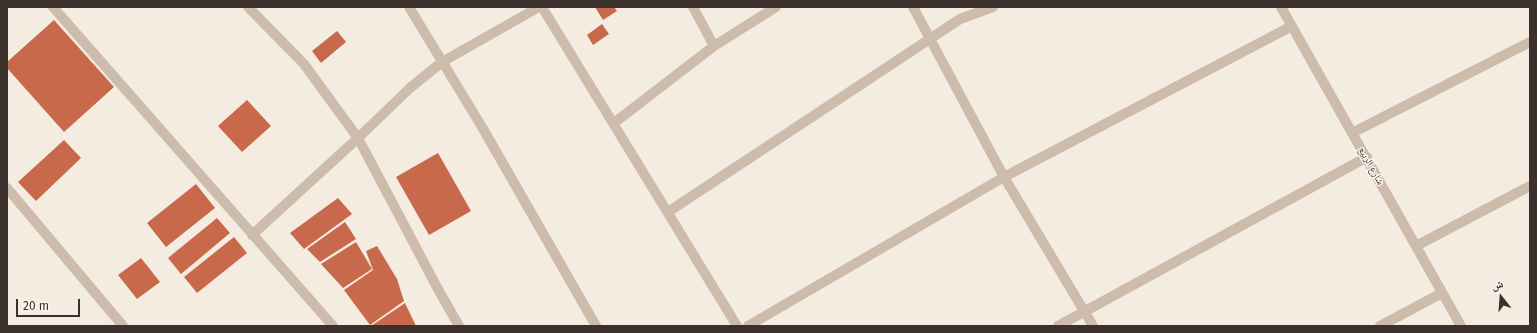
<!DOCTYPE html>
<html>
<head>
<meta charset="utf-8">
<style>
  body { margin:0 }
  #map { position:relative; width:1537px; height:333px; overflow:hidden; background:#f4ebe1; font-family:"Fira Sans","Noto Naskh Arabic",sans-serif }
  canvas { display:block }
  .frame { position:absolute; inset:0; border:8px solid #3b302b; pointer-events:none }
  .north { position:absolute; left:1481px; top:277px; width:40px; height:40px; -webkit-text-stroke:3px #fbf5ee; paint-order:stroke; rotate:343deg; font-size:11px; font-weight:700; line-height:16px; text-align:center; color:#3b302b }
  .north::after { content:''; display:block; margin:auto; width:14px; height:18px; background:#3b302b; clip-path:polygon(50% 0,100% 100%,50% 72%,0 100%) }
  .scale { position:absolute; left:16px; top:299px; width:64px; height:18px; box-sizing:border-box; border:2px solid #3b302b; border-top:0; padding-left:5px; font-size:12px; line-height:14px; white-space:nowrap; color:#3b302b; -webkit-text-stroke:3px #fbf5ee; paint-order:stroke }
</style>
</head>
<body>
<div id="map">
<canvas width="1537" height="333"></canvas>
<div class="frame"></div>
<div class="north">ش</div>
<div class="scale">20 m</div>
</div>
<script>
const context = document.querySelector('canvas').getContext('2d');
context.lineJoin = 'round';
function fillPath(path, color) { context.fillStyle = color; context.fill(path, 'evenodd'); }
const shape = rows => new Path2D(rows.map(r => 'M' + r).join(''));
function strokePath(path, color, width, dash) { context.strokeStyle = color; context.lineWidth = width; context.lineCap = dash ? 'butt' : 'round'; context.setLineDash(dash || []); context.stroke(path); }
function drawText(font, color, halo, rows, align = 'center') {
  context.font = font + ' "Fira Sans","Noto Naskh Arabic",sans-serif'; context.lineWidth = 3; context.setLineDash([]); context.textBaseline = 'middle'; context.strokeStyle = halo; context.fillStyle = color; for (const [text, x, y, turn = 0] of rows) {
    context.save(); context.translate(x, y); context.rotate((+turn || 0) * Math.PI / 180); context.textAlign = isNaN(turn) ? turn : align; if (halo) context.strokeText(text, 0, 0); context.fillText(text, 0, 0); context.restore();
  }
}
fillPath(shape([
  [595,7,614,7,617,11,603,20],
  [54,20,114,87,64,132,7,68,7,62],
  [602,24,609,34,593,45,587,35],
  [337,31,346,42,321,63,312,51],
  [247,100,271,126,242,152,218,126],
  [64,140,81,158,36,201,18,182],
  [438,153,471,211,429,235,396,177],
  [196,184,215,208,166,247,147,223],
  [338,198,352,214,304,249,290,233],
  [217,218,230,233,181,274,168,258],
  [345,222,356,239,320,262,307,249],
  [234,237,247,253,197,293,184,277],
  [356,242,372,269,343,288,321,264],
  [377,246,397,279,404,301,370,325,344,290,373,270,366,251],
  [141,258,160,282,137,299,118,275],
  [405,303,416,326,371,326]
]), '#c8694b');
strokePath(shape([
  [53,7,333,326],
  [248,7,304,64,358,138,439,291,459,326],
  [409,7,482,127,596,326],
  [542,7,737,326],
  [693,7,714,46],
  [913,7,1004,177,1093,326],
  [1281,7,1461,326],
  [614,123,714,46,776,7],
  [1352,133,1530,42],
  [7,188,123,326],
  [668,212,960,19,993,7],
  [252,235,358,138,410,88,442,62,539,7],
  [1416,246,1530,186],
  [748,326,1004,177,1292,26],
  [1058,326,1367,157],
  [1380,326,1442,293]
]), '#cdbbac', 10);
drawText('10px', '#3b302b', '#fbf5ee', [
  ["شارع الربيع",1371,166,61]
]);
</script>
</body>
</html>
